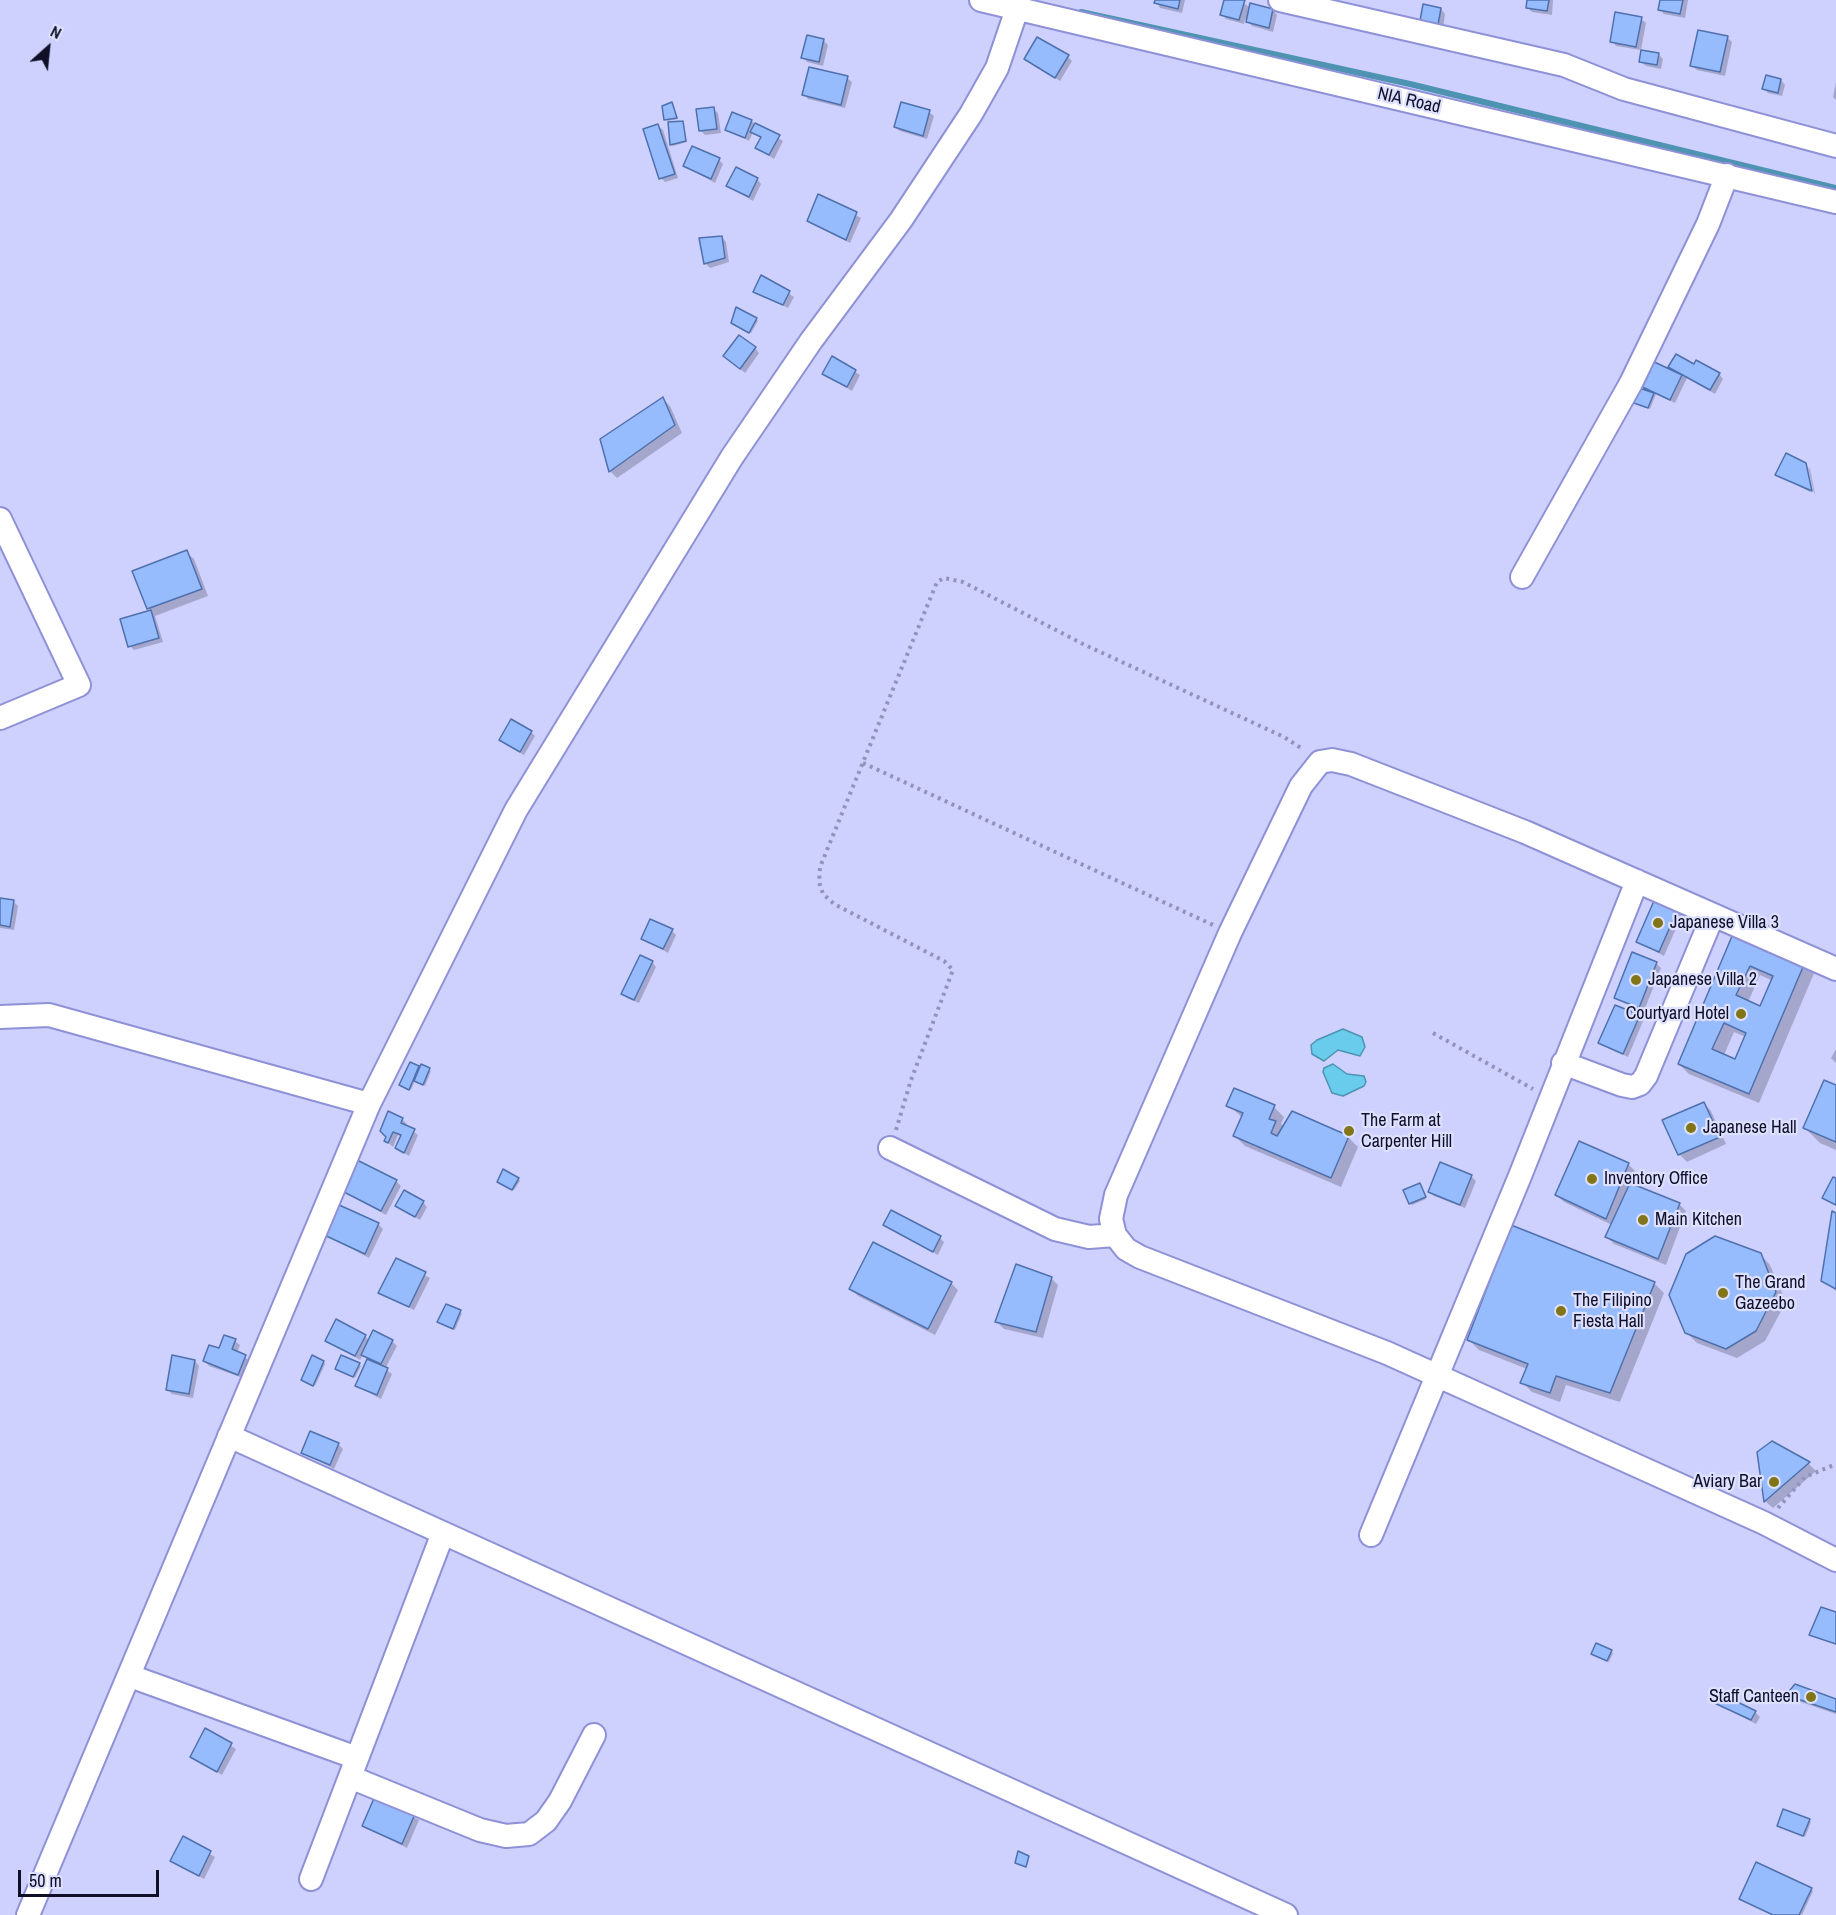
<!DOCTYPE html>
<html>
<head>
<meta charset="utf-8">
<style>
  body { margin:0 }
  #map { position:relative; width:1836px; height:1915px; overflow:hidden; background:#ced1fe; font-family:"Archivo Narrow",sans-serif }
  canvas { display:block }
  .north { position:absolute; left:18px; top:18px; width:60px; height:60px; -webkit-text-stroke:4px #dde0fe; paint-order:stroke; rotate:27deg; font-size:16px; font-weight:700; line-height:24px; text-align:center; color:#0f0f28 }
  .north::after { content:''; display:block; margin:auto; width:21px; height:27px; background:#0f0f28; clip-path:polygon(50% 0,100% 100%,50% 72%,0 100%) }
  .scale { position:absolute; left:18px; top:1870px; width:141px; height:27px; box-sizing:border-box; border:3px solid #0f0f28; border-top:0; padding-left:8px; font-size:18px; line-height:21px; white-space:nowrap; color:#0f0f28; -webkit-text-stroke:4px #dde0fe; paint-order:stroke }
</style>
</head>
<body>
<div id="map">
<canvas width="1836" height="1915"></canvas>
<div class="north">N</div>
<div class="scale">50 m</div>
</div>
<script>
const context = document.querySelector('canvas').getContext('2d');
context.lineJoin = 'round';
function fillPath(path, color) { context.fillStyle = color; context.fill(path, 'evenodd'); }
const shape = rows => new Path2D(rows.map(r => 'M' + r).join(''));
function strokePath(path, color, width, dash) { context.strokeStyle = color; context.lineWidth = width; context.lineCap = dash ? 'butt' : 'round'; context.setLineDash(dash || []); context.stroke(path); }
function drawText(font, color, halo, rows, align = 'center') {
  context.font = font + ' "Archivo Narrow",sans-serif'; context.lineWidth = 4.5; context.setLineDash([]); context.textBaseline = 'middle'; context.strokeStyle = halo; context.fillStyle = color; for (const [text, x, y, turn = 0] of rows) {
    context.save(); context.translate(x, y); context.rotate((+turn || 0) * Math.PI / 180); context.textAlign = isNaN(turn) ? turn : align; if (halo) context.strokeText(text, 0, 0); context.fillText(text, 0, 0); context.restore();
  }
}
const water = shape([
  [1343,1029,1362,1037,1365,1047,1360,1056,1338,1050,1324,1061,1312,1054,1311,1045,1317,1040,1343,1029],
  [1333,1064,1347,1074,1364,1076,1366,1082,1364,1086,1343,1096,1332,1093,1323,1072,1324,1068,1333,1064]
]);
fillPath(water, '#69ccec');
strokePath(water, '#4e93b1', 1.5);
fillPath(shape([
  [1156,0,1185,0,1182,13,1160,8],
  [1225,0,1238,0,1251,8,1251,5,1273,10,1277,15,1273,32,1252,26,1245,19,1244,24,1226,19,1221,14],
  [1528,0,1553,0,1552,15,1532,12,1528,8],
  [1661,0,1688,0,1685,18,1664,14,1659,9],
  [1441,9,1445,14,1443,29,1422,21],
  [1641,19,1646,23,1641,50,1616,46,1612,41],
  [1727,37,1732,42,1725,76,1697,70,1692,66],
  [823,40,828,45,823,66,807,62,803,57],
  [1658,54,1663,59,1661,69,1646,66,1641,62],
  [1068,57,1072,61,1060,81,1026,58],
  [847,78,852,82,845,108,808,99,804,94],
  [1781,80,1785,85,1782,96,1768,93,1764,89],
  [1836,82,1836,100,1833,97],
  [673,106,678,119,668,121,666,120],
  [713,109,718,113,721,133,705,135,700,130],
  [929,112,934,116,927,139,900,131,895,127],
  [751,121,783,141,774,159,757,148,762,139,753,132,749,141,727,129],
  [682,123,687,142,673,146,671,144],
  [658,126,663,130,678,178,665,182,661,178],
  [719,160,723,164,715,183,685,166],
  [757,179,761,184,753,201,728,186],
  [819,196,861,218,850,243,808,221],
  [722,237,726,242,729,262,710,268,705,263],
  [762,277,794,297,788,308,755,291],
  [756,319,758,321,751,333,735,325],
  [755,348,759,353,745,373,729,360],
  [833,358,860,375,852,391,824,374],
  [1694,366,1719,374,1723,379,1715,394,1687,378,1675,403,1656,394,1650,409,1635,403,1647,393,1638,383,1678,375,1670,367],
  [663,399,670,406,682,433,617,478,610,471],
  [1804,464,1810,492,1777,475],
  [1808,467,1810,469,1815,494,1814,493],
  [186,552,194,559,208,596,155,616,163,642,134,650,130,646,122,620,152,611,148,608],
  [531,732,535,736,524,755,500,740],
  [1658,896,1684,910,1664,956,1638,942],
  [0,899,13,901,18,906,14,930,0,928],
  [672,931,676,935,668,953,643,938],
  [1736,931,1815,971,1759,1103,1689,1074,1679,1064],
  [1760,975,1773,981,1760,1008,1748,1002],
  [1734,1032,1746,1037,1735,1061,1724,1055],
  [652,962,656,967,639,1003,627,998,623,993],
  [1656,963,1661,968,1644,1011,1616,997],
  [1639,1017,1643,1021,1628,1057,1600,1043],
  [1836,1049,1836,1063,1831,1058],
  [418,1067,431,1071,425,1086,415,1080,411,1090,403,1087,401,1085],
  [1836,1087,1836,1150,1820,1143,1805,1128],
  [1704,1103,1711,1111,1726,1144,1687,1162,1679,1154],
  [1228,1105,1274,1107,1284,1117,1281,1124,1287,1127,1348,1137,1358,1147,1341,1187,1245,1146,1235,1136,1243,1118],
  [402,1119,407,1124,405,1126,418,1135,409,1156,396,1148,402,1137,398,1135,393,1147,386,1141],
  [1628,1164,1635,1171,1630,1185,1679,1204,1686,1211,1666,1265,1614,1244,1607,1237,1612,1225,1564,1202,1557,1195],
  [1471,1176,1476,1181,1465,1208,1434,1196,1430,1192],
  [518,1179,520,1181,514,1190,500,1183],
  [396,1181,401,1186,386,1215,343,1191],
  [1421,1187,1426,1199,1412,1205,1410,1203],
  [423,1202,427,1207,420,1220,397,1206],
  [1836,1215,1836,1291,1823,1281],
  [378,1224,383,1229,369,1258,324,1234],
  [884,1225,940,1238,944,1242,938,1255],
  [1760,1254,1770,1265,1786,1302,1765,1341,1737,1358,1697,1343,1686,1332],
  [397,1260,430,1278,414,1310,380,1292],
  [1051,1278,1058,1285,1043,1338,1004,1329,997,1322],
  [951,1283,958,1290,935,1335,858,1296,851,1289],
  [1654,1283,1664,1293,1620,1402,1566,1385,1560,1402,1532,1392,1522,1382,1527,1369,1479,1350,1469,1340],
  [460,1312,462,1313,455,1330,441,1324],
  [365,1336,369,1340,392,1341,397,1346,385,1369,392,1374,381,1399,357,1386,368,1360,363,1355,360,1360,327,1340],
  [225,1337,235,1341,240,1345,237,1353,249,1360,243,1378,209,1366,205,1361,220,1350],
  [195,1361,199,1366,193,1398,172,1394,167,1389],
  [324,1362,325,1364,315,1386,304,1381],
  [359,1364,361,1366,355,1378,338,1370],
  [1772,1443,1809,1464,1816,1471,1773,1508,1766,1502,1758,1452],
  [338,1444,343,1449,334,1469,303,1453],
  [1596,1645,1613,1653,1609,1662,1594,1655],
  [1788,1695,1836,1700,1836,1714,1792,1699],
  [1712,1701,1755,1712,1760,1717,1756,1724],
  [206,1730,236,1749,222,1775,191,1756],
  [375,1798,419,1820,407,1848,363,1826],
  [1809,1820,1811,1822,1805,1837,1778,1826],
  [183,1838,215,1857,204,1879,171,1861],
  [1811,1889,1813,1891,1802,1915,1773,1915]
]), '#0003');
strokePath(shape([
  [1081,12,1410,84,1836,188]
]), '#4e93b1', 6);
const building = shape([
  [1155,0,1180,0,1178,9,1154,3,1155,0],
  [1224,0,1245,0,1239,20,1220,15,1224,0],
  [1527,0,1549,0,1547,11,1526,8,1527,0],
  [1660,0,1683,0,1680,14,1658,10,1660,0],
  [1250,3,1273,9,1269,28,1246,22,1250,3],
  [1423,4,1441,8,1438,25,1420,21,1423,4],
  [1615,12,1642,17,1636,47,1610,42,1615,12],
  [1698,30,1728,36,1720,72,1690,66,1698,30],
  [807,35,824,39,819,62,801,58,807,35],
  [1037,37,1069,55,1055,78,1024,59,1037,37],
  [1641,50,1659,53,1657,65,1639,62,1641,50],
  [809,67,848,76,841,105,802,95,809,67],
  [1766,75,1781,79,1778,93,1762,89,1766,75],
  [672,102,677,118,664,120,662,106,672,102],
  [901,102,930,110,923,136,894,127,901,102],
  [714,107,717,129,699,131,696,109,714,107],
  [732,112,752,120,745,138,725,130,732,112],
  [683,121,686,141,670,145,668,122,683,121],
  [755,123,780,135,769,155,755,148,761,137,750,132,755,123],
  [658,124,675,174,659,179,643,129,658,124],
  [692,146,720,158,711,179,683,166,692,146],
  [736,167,758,178,749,197,726,186,736,167],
  [818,194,857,212,846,240,807,221,818,194],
  [722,236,725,258,704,264,699,238,722,236],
  [761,275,790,291,783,305,753,292,761,275],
  [736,307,757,318,749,333,731,323,736,307],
  [739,335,756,347,740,369,723,356,739,335],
  [1676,354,1694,364,1696,360,1720,373,1710,390,1668,367,1676,354],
  [832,356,856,370,847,387,822,374,832,356],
  [1648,359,1682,375,1670,400,1636,384,1648,359],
  [1636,387,1654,393,1648,408,1631,402,1636,387],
  [663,397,675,425,609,472,600,439,663,397],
  [1786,453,1806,463,1812,491,1775,475,1786,453],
  [187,550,202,589,147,609,132,571,187,550],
  [151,610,159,638,128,647,120,619,151,610],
  [511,719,532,731,520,752,499,740,511,719],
  [1657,894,1680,904,1659,952,1636,942,1657,894],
  [0,898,14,900,10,927,0,925,0,898],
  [650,919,673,929,663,949,641,939,650,919],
  [1735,929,1806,960,1749,1094,1678,1064,1735,929],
  [1750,966,1773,976,1760,1006,1736,995,1750,966],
  [1724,1023,1746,1033,1735,1059,1712,1049,1724,1023],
  [1632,952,1657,962,1639,1008,1614,998,1632,952],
  [640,955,653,961,634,1000,621,994,640,955],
  [1615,1005,1640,1015,1623,1054,1598,1043,1615,1005],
  [410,1062,419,1066,409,1090,399,1085,410,1062],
  [421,1064,430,1068,423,1085,414,1081,421,1064],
  [1824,1080,1836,1085,1836,1142,1803,1128,1824,1080],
  [1234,1088,1275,1105,1269,1119,1276,1121,1271,1133,1277,1136,1292,1111,1349,1136,1331,1178,1233,1136,1243,1113,1226,1106,1234,1088],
  [1704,1102,1720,1137,1678,1155,1662,1120,1704,1102],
  [388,1111,403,1118,401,1123,415,1129,404,1153,395,1148,401,1135,393,1132,388,1143,384,1141,386,1137,380,1131,388,1111],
  [1579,1141,1629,1163,1606,1219,1555,1195,1579,1141],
  [357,1160,397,1180,381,1211,342,1191,357,1160],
  [1440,1162,1472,1175,1460,1205,1428,1192,1440,1162],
  [503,1169,519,1178,512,1190,497,1182,503,1169],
  [1833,1177,1836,1178,1836,1205,1822,1198,1833,1177],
  [1420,1183,1426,1197,1409,1204,1403,1190,1420,1183],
  [1630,1183,1680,1203,1658,1259,1605,1237,1630,1183],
  [404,1190,424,1201,415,1217,395,1206,404,1190],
  [337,1204,379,1223,365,1254,322,1234,337,1204],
  [891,1210,941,1236,933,1252,883,1225,891,1210],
  [1832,1211,1836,1213,1836,1289,1821,1281,1832,1211],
  [1511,1225,1655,1282,1610,1393,1556,1376,1550,1393,1520,1383,1528,1364,1467,1340,1511,1225],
  [1715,1236,1761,1253,1776,1292,1756,1331,1726,1349,1685,1333,1669,1295,1686,1254,1715,1236],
  [873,1242,952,1282,928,1329,849,1289,873,1242],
  [396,1258,426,1272,409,1307,378,1293,396,1258],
  [1016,1264,1052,1277,1036,1332,995,1322,1016,1264],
  [446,1304,461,1310,453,1329,437,1322,446,1304],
  [336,1319,366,1335,355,1356,325,1341,336,1319],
  [373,1330,393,1340,381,1364,361,1355,373,1330],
  [224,1335,236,1339,232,1349,246,1355,238,1375,203,1361,209,1345,219,1348,224,1335],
  [172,1355,195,1360,189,1394,166,1390,172,1355],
  [312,1355,324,1361,313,1386,301,1380,312,1355],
  [341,1355,360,1363,353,1377,335,1369,341,1355],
  [367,1359,388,1368,377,1395,355,1386,367,1359],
  [310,1431,339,1443,330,1465,301,1453,310,1431],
  [1772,1441,1810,1462,1764,1502,1757,1452,1772,1441],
  [1821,1607,1836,1612,1836,1644,1809,1635,1821,1607],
  [1596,1643,1612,1650,1607,1661,1591,1654,1596,1643],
  [1795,1684,1836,1699,1836,1712,1786,1695,1795,1684],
  [1715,1691,1756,1711,1751,1720,1710,1701,1715,1691],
  [205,1728,232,1743,217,1772,190,1757,205,1728],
  [375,1796,415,1814,402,1844,362,1826,375,1796],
  [1783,1809,1810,1819,1803,1836,1777,1826,1783,1809],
  [183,1836,211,1851,199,1876,170,1861,183,1836],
  [1018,1851,1029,1856,1026,1867,1015,1863,1018,1851],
  [1756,1862,1812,1888,1799,1915,1773,1915,1739,1899,1756,1862]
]);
fillPath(building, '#97bcfd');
strokePath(building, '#4f70ad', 1.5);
const minor = shape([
  [981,0,1836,202],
  [1280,0,1564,65,1624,89,1836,146],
  [0,519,79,685,0,718],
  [1522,577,1631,383,1708,224,1727,175],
  [1836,969,1525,832,1351,764,1332,760,1320,762,1301,786,1230,933,1116,1195,1111,1219,1115,1235,1126,1249,1140,1257,1387,1353,1764,1523,1836,1560],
  [0,1017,49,1015,369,1104],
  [1563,1063,1622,1085,1632,1087,1640,1084,1646,1076,1713,915],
  [890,1148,1055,1229,1089,1237,1115,1235],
  [229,1436,1286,1915],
  [1371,1535,1520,1176,1637,881],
  [130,1676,357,1758],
  [350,1777,480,1830,506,1836,529,1834,546,1821,560,1801,594,1735],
  [311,1879,443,1533],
  [28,1915,369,1104,516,810,732,457,811,341,901,220,971,114,997,68,1017,9]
]);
strokePath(minor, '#8e91d6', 26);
strokePath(shape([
  [863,763,1213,925],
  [1433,1033,1533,1089],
  [896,1130,911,1080,953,970,944,961,834,904,823,894,819,882,820,867,937,582,944,578,963,582,1083,644,1284,737,1304,750],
  [1778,1508,1805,1477,1836,1464]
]), '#9193ba', 4, [3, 4.5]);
strokePath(minor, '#fff', 22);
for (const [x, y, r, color] of [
  [1658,923,6,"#817517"],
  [1636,980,6,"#817517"],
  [1741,1014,6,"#817517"],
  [1691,1128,6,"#817517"],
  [1349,1131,6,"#817517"],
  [1592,1179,6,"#817517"],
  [1643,1220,6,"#817517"],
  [1723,1293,6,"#817517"],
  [1561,1311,6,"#817517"],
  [1774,1482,6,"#817517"],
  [1811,1697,6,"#817517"]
]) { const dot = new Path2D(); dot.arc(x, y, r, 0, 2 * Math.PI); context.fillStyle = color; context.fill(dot); strokePath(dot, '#dde0fe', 2); }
drawText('18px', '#0f0f28', '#dde0fe', [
  ["NIA Road",1409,101,13]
]);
drawText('18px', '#0f0f28', '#dde0fe', [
  ["Japanese Villa 3",1670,923],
  ["Japanese Villa 2",1648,980],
  ["Courtyard Hotel",1729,1014,"right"],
  ["The Farm at",1361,1121],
  ["Carpenter Hill",1361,1142],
  ["Japanese Hall",1703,1128],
  ["Inventory Office",1604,1179],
  ["Main Kitchen",1655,1220],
  ["The Grand",1735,1283],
  ["Gazeebo",1735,1304],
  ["The Filipino",1573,1301],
  ["Fiesta Hall",1573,1322],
  ["Aviary Bar",1762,1482,"right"],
  ["Staff Canteen",1799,1697,"right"]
], 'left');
</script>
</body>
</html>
